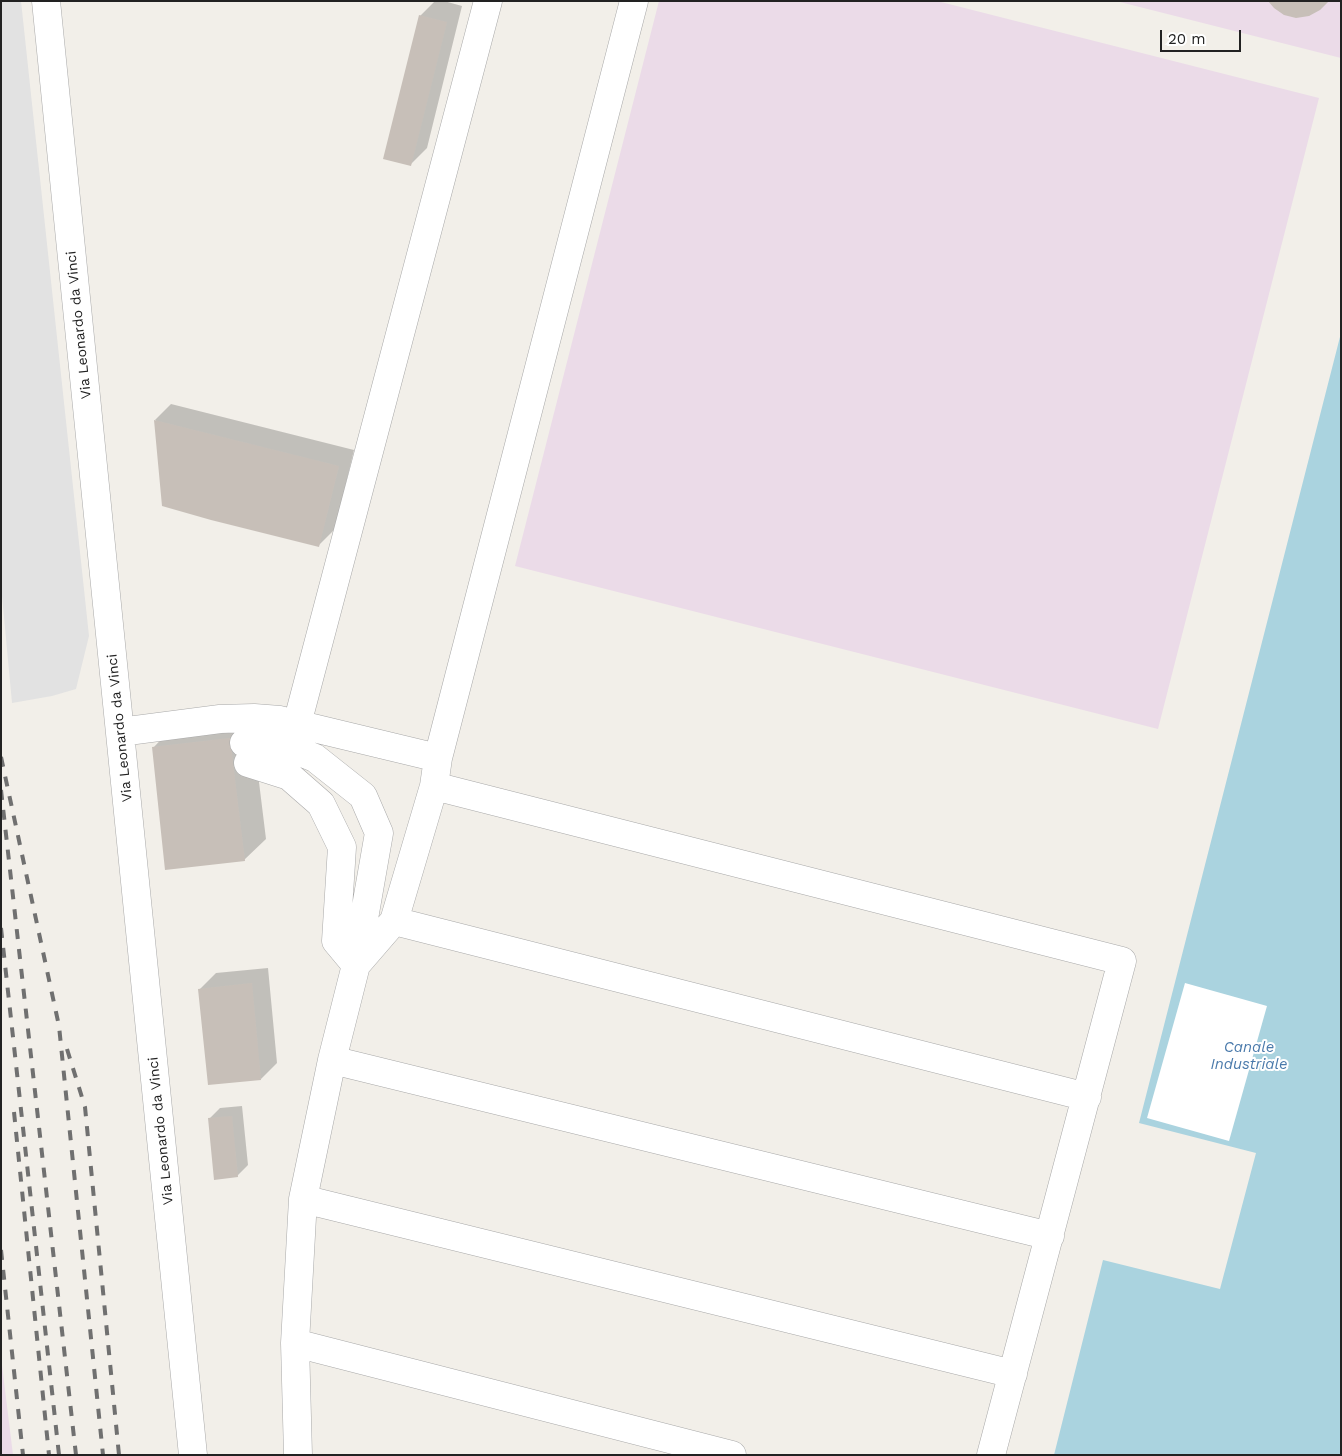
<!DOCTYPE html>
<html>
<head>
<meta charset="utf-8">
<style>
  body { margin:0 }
  #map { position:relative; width:1342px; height:1456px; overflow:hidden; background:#f2efe9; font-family:"Work Sans",sans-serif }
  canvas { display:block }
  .frame { position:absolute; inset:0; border:2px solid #222; pointer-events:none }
  .scale { position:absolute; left:1160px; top:30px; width:81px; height:22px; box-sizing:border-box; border:2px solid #222; border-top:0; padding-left:6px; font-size:15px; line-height:18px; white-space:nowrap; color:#222; -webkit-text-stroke:4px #fff; paint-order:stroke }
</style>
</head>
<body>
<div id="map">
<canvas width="1342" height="1456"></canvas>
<div class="frame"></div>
<div class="scale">20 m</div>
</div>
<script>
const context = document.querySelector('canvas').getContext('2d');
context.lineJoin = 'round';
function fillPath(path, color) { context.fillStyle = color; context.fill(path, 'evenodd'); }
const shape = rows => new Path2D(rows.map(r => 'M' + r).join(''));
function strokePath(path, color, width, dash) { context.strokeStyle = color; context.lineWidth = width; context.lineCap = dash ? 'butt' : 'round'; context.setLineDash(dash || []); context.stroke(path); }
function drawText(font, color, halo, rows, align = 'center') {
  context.font = font + ' "Work Sans",sans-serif'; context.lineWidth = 4; context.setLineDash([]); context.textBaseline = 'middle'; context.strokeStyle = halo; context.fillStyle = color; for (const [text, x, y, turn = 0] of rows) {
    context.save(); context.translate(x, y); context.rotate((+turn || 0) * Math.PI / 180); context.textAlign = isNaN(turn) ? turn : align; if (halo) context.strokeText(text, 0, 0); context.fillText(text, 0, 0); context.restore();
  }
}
fillPath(shape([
  [659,1,937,1,1319,98,1158,729,515,566],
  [1116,1,1341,1,1341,58],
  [1,1357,13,1455,1,1455]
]), '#ebdbe8');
fillPath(shape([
  [1,1,21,1,89,636,76,689,52,696,12,703,1,585]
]), '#e2e2e2');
fillPath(shape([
  [1341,333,1341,1455,1054,1455,1103,1260,1220,1289,1256,1153,1139,1123]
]), '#aad3df');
fillPath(shape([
  [1185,983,1267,1006,1229,1141,1147,1118]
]), '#fff');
fillPath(shape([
  [435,1,444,1,462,6,427,148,411,164,420,16],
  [171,404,354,450,335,529,318,546,155,420],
  [251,717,266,839,244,860,153,748,174,726],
  [268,968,277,1063,261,1079,200,989,216,973],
  [242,1106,248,1165,237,1176,209,1119,220,1108]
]), '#0003');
fillPath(shape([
  [1268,1,1329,1,1320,10,1309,16,1296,18,1284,15,1274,8],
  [419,15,447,22,411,166,383,159],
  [154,420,339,466,319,547,211,520,162,506],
  [230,738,245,861,165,870,152,747],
  [252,983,261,1080,208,1085,198,989],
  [232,1116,238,1177,214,1180,208,1118]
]), '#c7bfb8');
const minor = shape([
  [46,1,193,1455],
  [120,732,220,719,254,718,280,720,438,758],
  [244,743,293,749,315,758,363,796,379,833,356,964],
  [293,749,297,724,488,1],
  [248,763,289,776,321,804,342,847,336,941,356,965],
  [434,786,1122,961,991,1455],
  [394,921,1087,1097],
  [332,1060,1050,1236],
  [303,1199,1013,1374],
  [295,1343,732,1455],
  [298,1455,295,1343,303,1199,332,1060,356,965,394,921,434,786,438,758,634,1]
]);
strokePath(minor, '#a9a9a9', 29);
strokePath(minor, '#fff', 28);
strokePath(shape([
  [1,757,59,1026,103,1455],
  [1,790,76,1455],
  [1,928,59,1455],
  [67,1049,85,1107,119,1455],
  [14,1112,49,1455],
  [1,1250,23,1455]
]), '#707070', 4, [10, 10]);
drawText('14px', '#222', '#fff', [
  ["Via Leonardo da Vinci",79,325,-96],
  ["Via Leonardo da Vinci",120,728,-96],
  ["Via Leonardo da Vinci",161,1131,-96]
]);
drawText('italic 15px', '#4a7aab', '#fff', [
  ["Canale",1249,1048],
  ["Industriale",1249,1065]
]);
</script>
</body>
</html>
